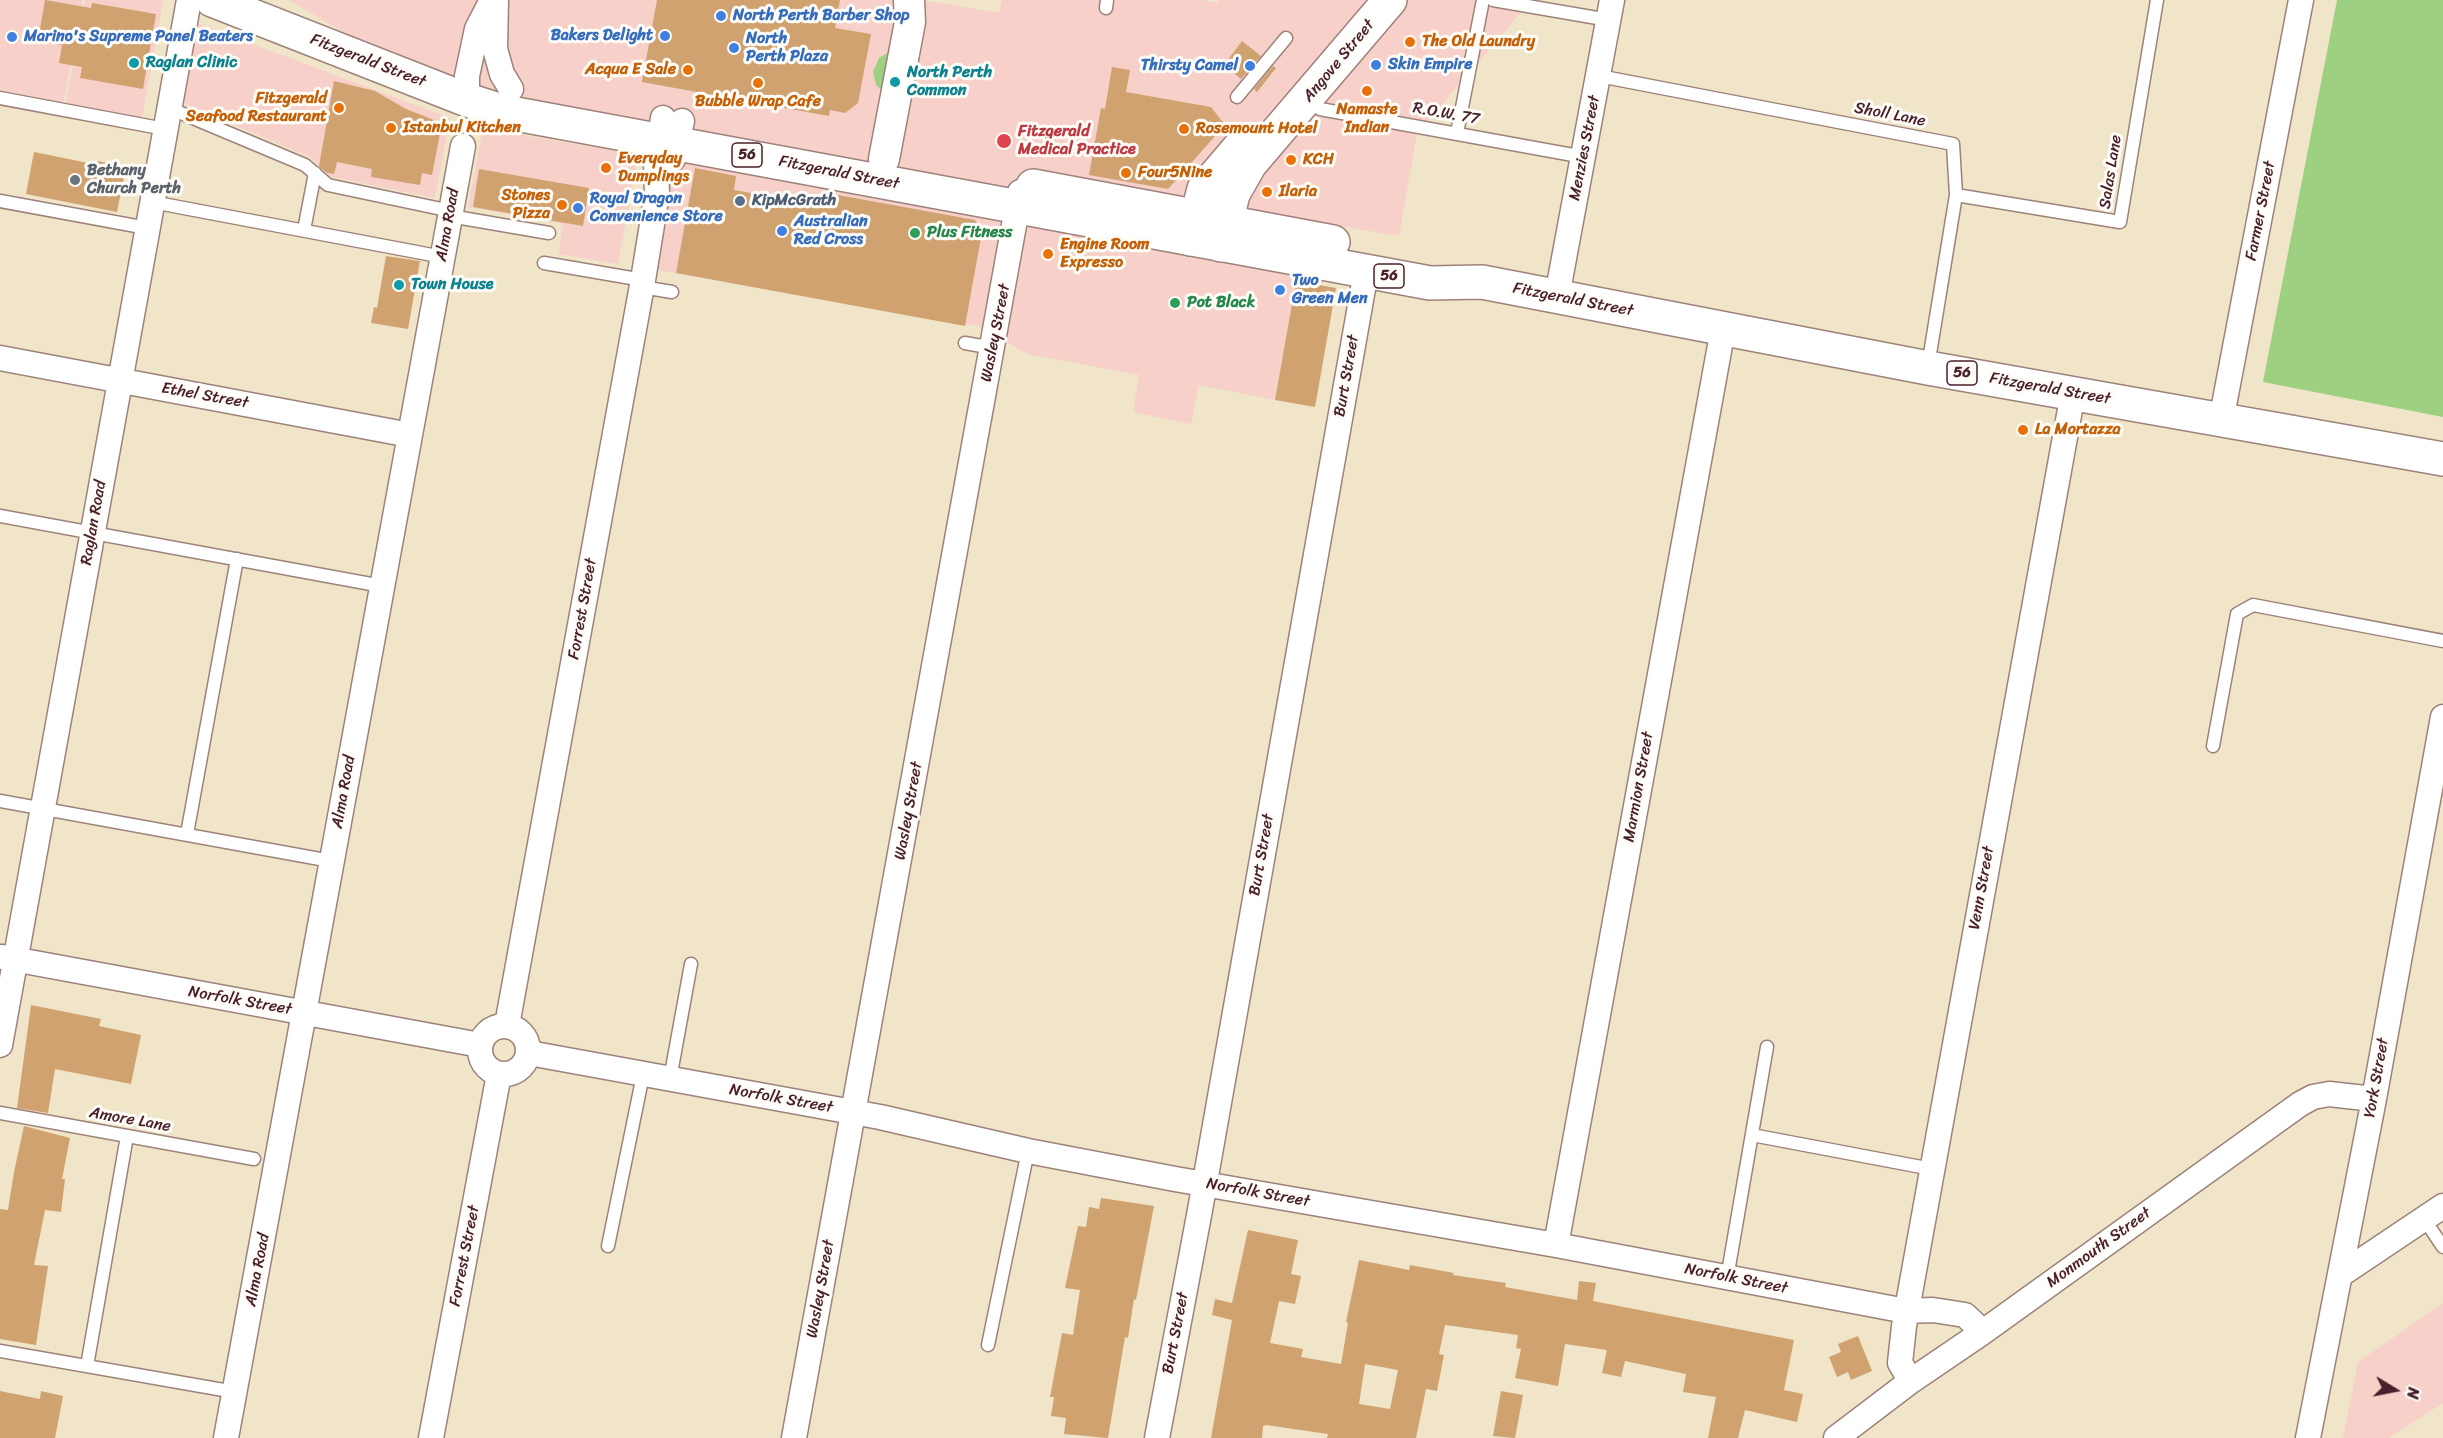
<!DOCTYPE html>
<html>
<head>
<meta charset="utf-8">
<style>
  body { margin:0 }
  #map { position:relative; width:2443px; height:1438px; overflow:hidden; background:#f0e5c9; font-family:Sriracha,sans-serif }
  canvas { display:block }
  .north { position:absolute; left:2365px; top:1360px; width:60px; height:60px; -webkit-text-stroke:4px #fdfcf7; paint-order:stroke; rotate:100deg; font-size:16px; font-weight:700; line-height:24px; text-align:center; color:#4a1f2b }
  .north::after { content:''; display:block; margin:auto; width:21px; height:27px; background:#4a1f2b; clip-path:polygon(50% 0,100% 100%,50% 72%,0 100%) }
</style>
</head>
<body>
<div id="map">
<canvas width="2443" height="1438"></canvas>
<div class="north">N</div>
</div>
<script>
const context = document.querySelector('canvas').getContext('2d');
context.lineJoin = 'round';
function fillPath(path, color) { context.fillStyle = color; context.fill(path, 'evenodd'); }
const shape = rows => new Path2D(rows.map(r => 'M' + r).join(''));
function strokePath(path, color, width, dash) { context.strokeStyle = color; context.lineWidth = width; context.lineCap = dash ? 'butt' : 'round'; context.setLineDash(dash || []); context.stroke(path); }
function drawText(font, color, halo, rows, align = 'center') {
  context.font = font + ' Sriracha,sans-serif'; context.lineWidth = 6; context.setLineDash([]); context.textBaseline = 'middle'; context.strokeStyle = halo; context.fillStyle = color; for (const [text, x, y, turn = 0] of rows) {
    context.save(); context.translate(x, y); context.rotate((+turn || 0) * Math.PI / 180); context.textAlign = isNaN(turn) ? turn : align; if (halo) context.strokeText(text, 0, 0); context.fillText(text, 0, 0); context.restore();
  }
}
fillPath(shape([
  [0,0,83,0,62,110,0,98],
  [85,0,158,0,163,2,142,118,66,103],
  [289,0,922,0,999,13,1002,0,1202,0,1218,3,1219,0,1532,0,1417,133,1399,236,1304,220,1296,281,1275,400,1199,385,1191,424,1133,412,1139,375,1028,354,979,326,653,269,675,143,471,108],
  [194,22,450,118,435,198,332,177,310,157,180,102],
  [483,128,638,155,618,264,558,254,563,224,468,207],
  [2443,1303,2443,1403,2389,1438,2343,1438,2358,1362]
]), '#f7d0c9');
fillPath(shape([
  [2337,0,2443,0,2443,417,2263,382],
  [889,52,886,94,876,85,873,72,879,58]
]), '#9dd080');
fillPath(shape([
  [45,0,91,8,92,3,156,14,143,89,80,78,82,67,59,63,62,45,38,41],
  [657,0,840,0,835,28,871,34,858,103,845,113,830,110,829,116,642,82],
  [1242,41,1261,56,1241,79,1224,65],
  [1273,66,1276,68,1257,92,1254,89],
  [1112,67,1130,70,1126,92,1211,107,1225,125,1168,189,1089,175,1101,108,1105,109],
  [334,81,375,91,406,109,442,123,432,175,422,173,420,185,371,177,372,169,337,162,334,174,327,173,322,169,319,166],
  [34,152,98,165,98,161,126,167,117,212,26,194],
  [695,168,736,176,734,190,824,206,827,193,975,220,982,232,965,326,676,273],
  [479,169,589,188,583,226,473,207],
  [386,256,420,261,408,329,371,323,374,307,377,308],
  [1296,281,1336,288,1315,407,1275,400],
  [31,1005,101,1019,99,1026,141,1035,131,1084,55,1069,48,1113,17,1108],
  [24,1126,70,1138,62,1179,65,1179,61,1212,45,1210,34,1265,48,1266,36,1345,0,1339,0,1209,8,1210,14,1172],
  [1101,1198,1154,1206,1136,1300,1134,1299,1128,1338,1125,1337,1108,1438,1064,1434,1066,1418,1051,1416,1054,1397,1050,1397,1062,1333,1073,1335,1080,1290,1065,1288,1078,1226,1086,1227,1089,1207,1099,1209],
  [1248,1230,1298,1240,1291,1274,1301,1276,1295,1304,1279,1301,1270,1343,1303,1349,1301,1357,1341,1364,1348,1323,1346,1322,1359,1260,1409,1270,1410,1265,1454,1273,1453,1275,1506,1283,1505,1287,1577,1300,1579,1281,1596,1283,1593,1301,1794,1340,1784,1390,1803,1394,1797,1422,1745,1410,1738,1438,1708,1438,1716,1397,1683,1392,1686,1374,1625,1361,1621,1377,1602,1373,1607,1350,1565,1344,1558,1386,1515,1378,1521,1349,1516,1348,1518,1335,1445,1325,1439,1354,1444,1355,1437,1391,1426,1389,1416,1438,1327,1438,1328,1434,1266,1425,1263,1426,1262,1438,1211,1438,1232,1320,1212,1315,1215,1299,1232,1303],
  [1365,1364,1398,1370,1390,1409,1359,1404],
  [1858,1336,1872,1371,1851,1380,1848,1372,1837,1377,1829,1357,1841,1352,1838,1344],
  [0,1391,40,1399,41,1391,63,1396,55,1438,0,1438],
  [1501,1391,1523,1395,1515,1438,1493,1436]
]), '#cfa270');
const service = shape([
  [1493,0,1609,20],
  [1106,8,1107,0],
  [1599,76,1953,144,1956,195,1928,366],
  [1237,97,1286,38],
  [0,98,165,129],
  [1308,99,1320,109,1584,157],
  [169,108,305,165,328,185,451,211],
  [1457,133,1483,0],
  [1956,195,2120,222,2157,0],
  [0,201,147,228],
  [152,202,443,257],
  [450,216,549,233],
  [304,230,315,173],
  [544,263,643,280],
  [642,287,672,292],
  [965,343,993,348],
  [0,516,382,586],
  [2213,746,2237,614,2253,605,2443,641],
  [0,801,331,861],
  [187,834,237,559],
  [670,1079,691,964],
  [0,1113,254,1159],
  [1752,1135,1932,1169],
  [2424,1219,2443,1247],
  [608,1246,643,1075],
  [1727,1278,1767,1047],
  [988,1345,1028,1151],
  [0,1351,235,1392],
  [87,1366,127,1136]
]);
const minor = shape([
  [496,0,495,49,502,74,511,89],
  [467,100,467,76,477,29,492,0],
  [673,159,682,121],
  [1557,296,1612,0],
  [0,358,410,435],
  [2221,421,2301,0],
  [2,957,480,1045],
  [507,1025,643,280,657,194,656,163,663,118],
  '480 1050a24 24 0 1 1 48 0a24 24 0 1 1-48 0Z',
  [0,1045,189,0],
  [529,1053,880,1117,1028,1151,1175,1179,1556,1245,1906,1311,1933,1310,1965,1315,1983,1332],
  [1556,1245,1723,329],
  [2340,1275,2443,1206],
  [1911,1381,1900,1363,1904,1326,2073,393],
  [226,1438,463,146],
  [431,1438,499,1074],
  [794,1438,1020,192],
  [1157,1438,1200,1210,1366,272],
  [1836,1438,1911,1381,1983,1332,2300,1104,2313,1097,2329,1094,2374,1099],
  [2308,1438,2374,1099,2443,717]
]);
const tertiary = shape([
  [884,159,910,22,909,0]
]);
const secondary = shape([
  [1191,239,1204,189,1245,141],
  [1221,245,1233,194,1250,164,1390,0]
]);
const primary = shape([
  [212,0,467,100,505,112,1430,283,1482,282,1928,368,2443,459],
  [1033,186,1333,242]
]);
strokePath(service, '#9d827a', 15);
strokePath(minor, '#9d827a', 27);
strokePath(tertiary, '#9d827a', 33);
strokePath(secondary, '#9d827a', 36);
strokePath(primary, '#9d827a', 36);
strokePath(service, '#fff', 12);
strokePath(minor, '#fff', 24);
strokePath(tertiary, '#fff', 30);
strokePath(secondary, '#fff', 33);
strokePath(primary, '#fff', 33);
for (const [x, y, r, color] of [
  [721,16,6,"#3f7fe0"],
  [665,36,6,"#3f7fe0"],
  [12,37,6,"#3f7fe0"],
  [1410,42,6,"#e8710a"],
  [734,48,6,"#3f7fe0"],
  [134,63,6,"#0f9aa8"],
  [1376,65,6,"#3f7fe0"],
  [1250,66,6,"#3f7fe0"],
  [688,70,6,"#e8710a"],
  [895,82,6,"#0f9aa8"],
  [758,83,6,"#e8710a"],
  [1367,91,6,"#e8710a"],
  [339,108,6,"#e8710a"],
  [391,128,6,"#e8710a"],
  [1184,129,6,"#e8710a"],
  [1004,141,8,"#e0444e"],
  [1291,160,6,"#e8710a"],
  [606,168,6,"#e8710a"],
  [1126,173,6,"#e8710a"],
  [75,180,6,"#6b7280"],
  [1267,192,6,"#e8710a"],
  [740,201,6,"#5c6f8a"],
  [562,205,6,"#e8710a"],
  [578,208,6,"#3f7fe0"],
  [782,231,6,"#3f7fe0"],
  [915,233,6,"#2e9e5b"],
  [1048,254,6,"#e8710a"],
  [399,285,6,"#0f9aa8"],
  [1280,290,6,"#3f7fe0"],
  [1175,303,6,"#2e9e5b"],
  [2023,430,6,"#e8710a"]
]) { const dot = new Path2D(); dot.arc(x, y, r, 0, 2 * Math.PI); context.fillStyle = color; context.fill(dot); strokePath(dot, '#fdfcf7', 2); }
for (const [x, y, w] of [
  [747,155,30],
  [1389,276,30],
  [1962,373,30]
]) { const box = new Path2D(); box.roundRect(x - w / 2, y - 12, w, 24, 4.5); context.fillStyle = '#fdfcf7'; context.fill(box); strokePath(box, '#4a1f2b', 1.5); }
drawText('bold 15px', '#4a1f2b', null, [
  ["56",747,155],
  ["56",1389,276],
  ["56",1962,373]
]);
drawText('bold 16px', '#366cbe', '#fdfcf7', [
  ["North Perth Barber Shop",733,16],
  ["Bakers Delight",653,36,"right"],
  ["Marino's Supreme Panel Beaters",24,37],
  ["North",746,39],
  ["Perth Plaza",746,57],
  ["Skin Empire",1388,65],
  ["Thirsty Camel",1238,66,"right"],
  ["Royal Dragon",590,199],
  ["Convenience Store",590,217],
  ["Australian",794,222],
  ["Red Cross",794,240],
  ["Two",1292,281],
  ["Green Men",1292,299]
], 'left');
drawText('bold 16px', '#c56008', '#fdfcf7', [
  ["The Old Laundry",1422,42],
  ["Acqua E Sale",676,70,"right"],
  ["Fitzgerald",327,99,"right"],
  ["Seafood Restaurant",327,117,"right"],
  ["Bubble Wrap Cafe",758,102,"center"],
  ["Namaste",1367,110,"center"],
  ["Indian",1367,128,"center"],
  ["Istanbul Kitchen",403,128],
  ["Rosemount Hotel",1196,129],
  ["Everyday",618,159],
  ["Dumplings",618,177],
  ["KCH",1303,160],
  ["Four5Nine",1138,173],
  ["Ilaria",1279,192],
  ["Stones",550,196,"right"],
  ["Pizza",550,214,"right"],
  ["Engine Room",1060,245],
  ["Expresso",1060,263],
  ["La Mortazza",2035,430]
], 'left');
drawText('16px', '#4a1f2b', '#fdfcf7', [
  ["Fitzgerald Street",368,61,21],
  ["Angove Street",1339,61,-50],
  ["R.O.W. 77",1446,114,10],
  ["Sholl Lane",1890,115,11],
  ["Menzies Street",1585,148,-79],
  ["Salas Lane",2111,172,-81],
  ["Fitzgerald Street",839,173,11],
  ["Farmer Street",2261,211,-79],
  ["Alma Road",448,225,-80],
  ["Fitzgerald Street",1573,300,11],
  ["Wasley Street",996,333,-79],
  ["Burt Street",1347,376,-80],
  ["Fitzgerald Street",2050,389,10],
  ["Ethel Street",205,396,10],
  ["Raglan Road",94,523,-80],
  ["Forrest Street",583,609,-80],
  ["Marmion Street",1639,787,-80],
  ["Alma Road",344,792,-80],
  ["Wasley Street",909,811,-80],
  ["Burt Street",1262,855,-80],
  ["Venn Street",1982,888,-80],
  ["Norfolk Street",240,1001,10],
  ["York Street",2377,1078,-80],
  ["Norfolk Street",781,1099,10],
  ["Amore Lane",130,1120,10],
  ["Norfolk Street",1258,1193,10],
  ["Monmouth Street",2099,1248,-36],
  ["Forrest Street",465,1256,-79],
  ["Alma Road",258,1270,-79],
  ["Norfolk Street",1736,1279,11],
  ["Wasley Street",821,1289,-80],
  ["Burt Street",1176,1333,-79]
]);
drawText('bold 16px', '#0d838f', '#fdfcf7', [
  ["Raglan Clinic",146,63],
  ["North Perth",907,73],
  ["Common",907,91],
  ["Town House",411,285]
], 'left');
drawText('bold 16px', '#be3a42', '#fdfcf7', [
  ["Fitzgerald",1018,132],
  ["Medical Practice",1018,150]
], 'left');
drawText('bold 16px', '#5b616d', '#fdfcf7', [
  ["Bethany",87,171],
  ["Church Perth",87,189]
], 'left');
drawText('bold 16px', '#4e5e75', '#fdfcf7', [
  ["KipMcGrath",752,201]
], 'left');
drawText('bold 16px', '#27864d', '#fdfcf7', [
  ["Plus Fitness",927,233],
  ["Pot Black",1187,303]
], 'left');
</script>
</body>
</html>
